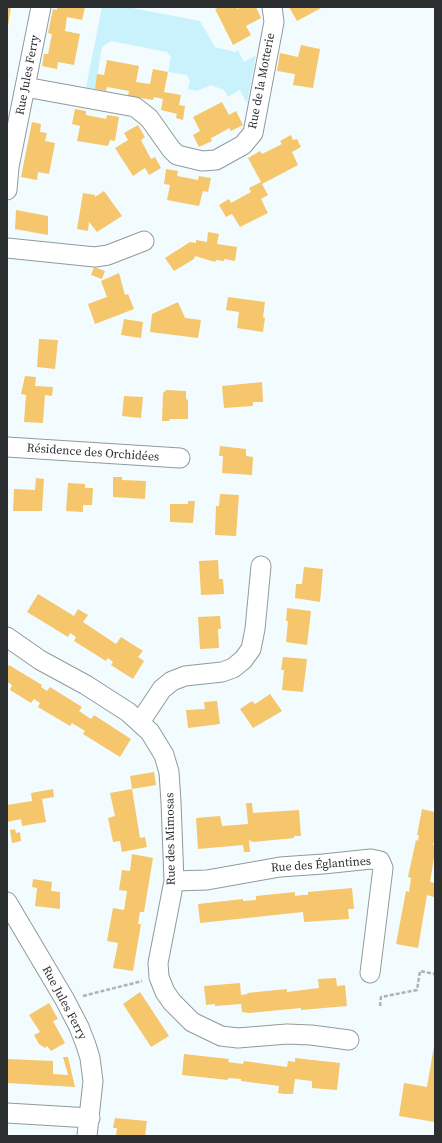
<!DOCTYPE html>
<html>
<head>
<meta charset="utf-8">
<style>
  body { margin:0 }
  #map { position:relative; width:442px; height:1143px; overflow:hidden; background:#f2fcff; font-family:"Source Serif 4",serif }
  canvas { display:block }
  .frame { position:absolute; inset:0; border:8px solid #2b2f30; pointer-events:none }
</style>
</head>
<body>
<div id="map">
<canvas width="442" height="1143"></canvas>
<div class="frame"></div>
</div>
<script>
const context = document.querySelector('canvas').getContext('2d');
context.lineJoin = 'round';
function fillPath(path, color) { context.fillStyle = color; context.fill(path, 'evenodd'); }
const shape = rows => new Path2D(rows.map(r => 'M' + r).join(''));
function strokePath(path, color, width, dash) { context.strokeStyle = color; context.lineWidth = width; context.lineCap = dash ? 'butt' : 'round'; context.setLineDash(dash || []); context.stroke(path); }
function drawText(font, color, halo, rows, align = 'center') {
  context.font = font + ' "Source Serif 4",serif'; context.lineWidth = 3; context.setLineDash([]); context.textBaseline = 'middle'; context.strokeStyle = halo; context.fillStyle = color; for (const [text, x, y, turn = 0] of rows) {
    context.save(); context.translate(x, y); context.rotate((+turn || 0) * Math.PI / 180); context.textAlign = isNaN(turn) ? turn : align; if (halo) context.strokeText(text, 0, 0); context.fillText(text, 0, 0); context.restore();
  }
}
fillPath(shape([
  [102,7,127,7,200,21,215,47,235,52,238,50,244,62,256,55,247,104,240,90,228,97,224,90,211,85,196,91,188,89,190,81,187,75,168,72,171,57,167,52,111,41,102,47,95,89,86,87]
]), '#caf2fd');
fillPath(shape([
  [7,7,11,7,8,26,7,26],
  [57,7,85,7,82,20,67,17,65,31,80,34,74,65,58,62,57,69,42,66,44,54,48,54,52,34,48,33,53,9,57,10],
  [220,7,236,7,237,9,241,7,256,7,261,18,246,26,251,35,233,45,215,9],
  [289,7,323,7,297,21],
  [301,45,320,49,313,88,293,85,295,74,277,71,280,53,298,57],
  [107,60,139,66,136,82,150,84,153,69,168,72,164,92,181,95,179,105,185,106,183,120,176,118,177,114,161,110,163,99,154,97,153,100,128,96,129,91,107,87,106,91,95,89,97,74,104,75],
  [222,102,229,115,236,111,243,125,231,131,229,128,219,134,211,138,212,141,199,147,193,135,200,131,193,117],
  [75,109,86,111,86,115,106,119,107,115,119,117,115,141,110,140,108,146,77,141,80,126,72,124],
  [32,122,41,124,40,132,47,133,45,141,55,143,49,174,38,172,37,180,21,177],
  [138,125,145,137,141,140,151,159,155,157,161,168,149,175,145,168,133,176,115,148,128,140,124,133],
  [291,135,293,140,297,139,301,147,292,152,298,165,262,184,268,195,261,199,268,213,240,227,232,214,226,217,219,205,229,199,231,203,251,192,249,188,261,182,248,158,260,151,262,154,282,144,280,141],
  [166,169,178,171,177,176,198,180,199,176,211,178,208,192,203,191,199,206,167,200,170,185,164,184],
  [104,191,122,216,97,232,89,222,88,231,77,229,83,193,95,195,95,197],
  [16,210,48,216,48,235,15,229],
  [208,232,219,234,217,244,237,247,235,261,224,259,224,261,216,260,215,262,195,256,194,259,174,271,165,258,190,242,196,243,196,240,207,242],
  [94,267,105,271,102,279,91,275],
  [119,273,125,295,128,294,134,309,95,324,88,304,107,297,101,281],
  [228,297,265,302,263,317,265,318,263,332,237,328,239,312,226,310],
  [178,302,185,318,201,320,198,338,150,332,152,314],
  [124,319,143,322,141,338,121,335],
  [39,339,58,340,55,369,37,367],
  [25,376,36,377,35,386,53,387,52,396,45,395,43,423,24,422,26,395,21,394],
  [262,382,263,402,253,402,253,406,224,408,222,386],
  [166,390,186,391,186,399,188,400,188,419,170,419,169,421,162,421,163,393],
  [124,396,143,397,141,418,122,416],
  [220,446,246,449,246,456,253,457,252,475,222,473,223,456,219,456],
  [113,477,122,477,122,480,146,481,145,499,113,497],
  [36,478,44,479,42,511,13,511,14,489,35,490],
  [68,483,85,484,85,488,93,488,92,505,83,505,83,512,66,511],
  [220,494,239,495,236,536,215,535,216,506,219,506],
  [188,501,195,501,193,523,170,522,170,504,188,504],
  [218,560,219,579,223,579,224,594,201,595,199,561],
  [304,567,323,569,320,602,295,598,296,584,302,584],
  [38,594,74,616,78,609,88,615,83,622,116,644,121,637,143,651,138,657,144,661,133,679,111,665,113,662,108,658,106,661,74,641,76,637,70,633,68,637,27,612],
  [287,608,311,611,307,645,286,642,288,621,286,621],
  [220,616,221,629,218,629,219,648,200,649,198,617],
  [283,657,307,659,303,692,282,690,284,670,281,670],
  [9,665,42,685,41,687,47,691,50,687,82,707,79,711,91,719,94,715,131,739,120,757,83,734,85,731,72,723,70,726,38,707,40,703,34,699,31,703,10,690,12,685,7,682,7,669],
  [270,694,282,711,253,728,240,709,252,701,255,704],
  [217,701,220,724,188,728,186,710,205,709,204,702],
  [154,772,156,785,132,789,130,776],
  [53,789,54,797,42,799,46,822,22,826,21,819,7,822,7,805,32,801,31,793],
  [132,789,140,838,145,837,147,847,122,852,120,841,113,842,108,818,115,816,110,793],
  [246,803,252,803,253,813,299,810,301,836,294,836,294,838,253,842,249,840,250,852,244,852,243,845,198,849,196,818,220,816,222,826,248,824],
  [422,809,435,812,435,838,433,845,435,845,435,852,430,882,435,883,435,891,434,897,427,895,418,948,396,944,406,891,409,892,411,878,408,877,416,840,418,841,419,835,417,835],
  [15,829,16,833,20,832,21,841,12,843,10,830],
  [132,854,153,858,144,912,140,912,138,924,141,924,133,971,113,968,118,943,107,941,113,908,124,910,127,891,119,890,122,870,130,871],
  [33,879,52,882,51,891,60,892,60,909,35,906,37,888,32,887],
  [352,888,354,909,348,909,349,919,304,922,303,912,200,923,198,904,243,899,243,901,256,900,256,896,295,892,295,896,302,895,308,895,308,892],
  [336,978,337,986,345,985,347,1006,301,1010,301,1008,249,1013,242,1012,241,1004,215,1006,215,1004,206,1005,204,986,240,983,241,995,248,994,247,993,287,989,287,992,319,988,318,979],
  [140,992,169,1036,151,1047,123,1004],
  [49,1003,58,1019,53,1021,65,1043,51,1051,47,1046,45,1048,39,1044,34,1035,40,1032,29,1015],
  [434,1046,435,1122,399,1116,404,1083,427,1087],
  [184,1054,229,1059,228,1062,243,1064,244,1061,287,1067,288,1061,295,1062,295,1058,340,1063,337,1090,312,1088,312,1081,295,1079,293,1094,284,1094,278,1093,279,1086,241,1081,241,1079,228,1078,228,1080,182,1075],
  [63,1057,68,1057,75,1087,7,1083,7,1059,53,1061,53,1074,68,1075],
  [115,1118,147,1121,145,1136,116,1136,117,1128,113,1128]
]), '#f5c66b');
const minor = shape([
  [25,87,135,107,149,118,171,149,177,155,202,161,216,160,243,145,253,133,274,22,272,7],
  [7,190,9,167,41,7],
  [7,248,95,257,108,255,144,241],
  [7,447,180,458],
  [7,637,40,660,86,685,128,712,150,732,164,755,169,772,171,802,174,881,158,963,159,977,165,992,172,1002,192,1022,221,1036,238,1038,287,1034,311,1035,349,1040],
  [140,722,162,689,172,681,185,676,222,672,233,668,243,660,251,649,255,629,261,566],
  [174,881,207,880,280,867,323,864,371,859,380,861,383,868,370,973],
  [7,902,65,1000,79,1027,86,1045,90,1058,93,1081,87,1136],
  [7,1113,90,1118]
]);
strokePath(minor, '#919a9d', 21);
strokePath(shape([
  [83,996,142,981],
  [380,1006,381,997,417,990,420,971,435,974]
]), '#abb3b5', 2.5, [4, 2]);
strokePath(minor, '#fff', 19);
drawText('12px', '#2b2f30', '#fff', [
  ["Rue Jules Ferry",28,75,-79],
  ["Rue de la Motterie",262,81,-79],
  ["Résidence des Orchidées",93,453,4],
  ["Rue des Mimosas",171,839,-91],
  ["Rue des Églantines",321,865,-4],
  ["Rue Jules Ferry",64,1003,62]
]);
</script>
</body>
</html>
